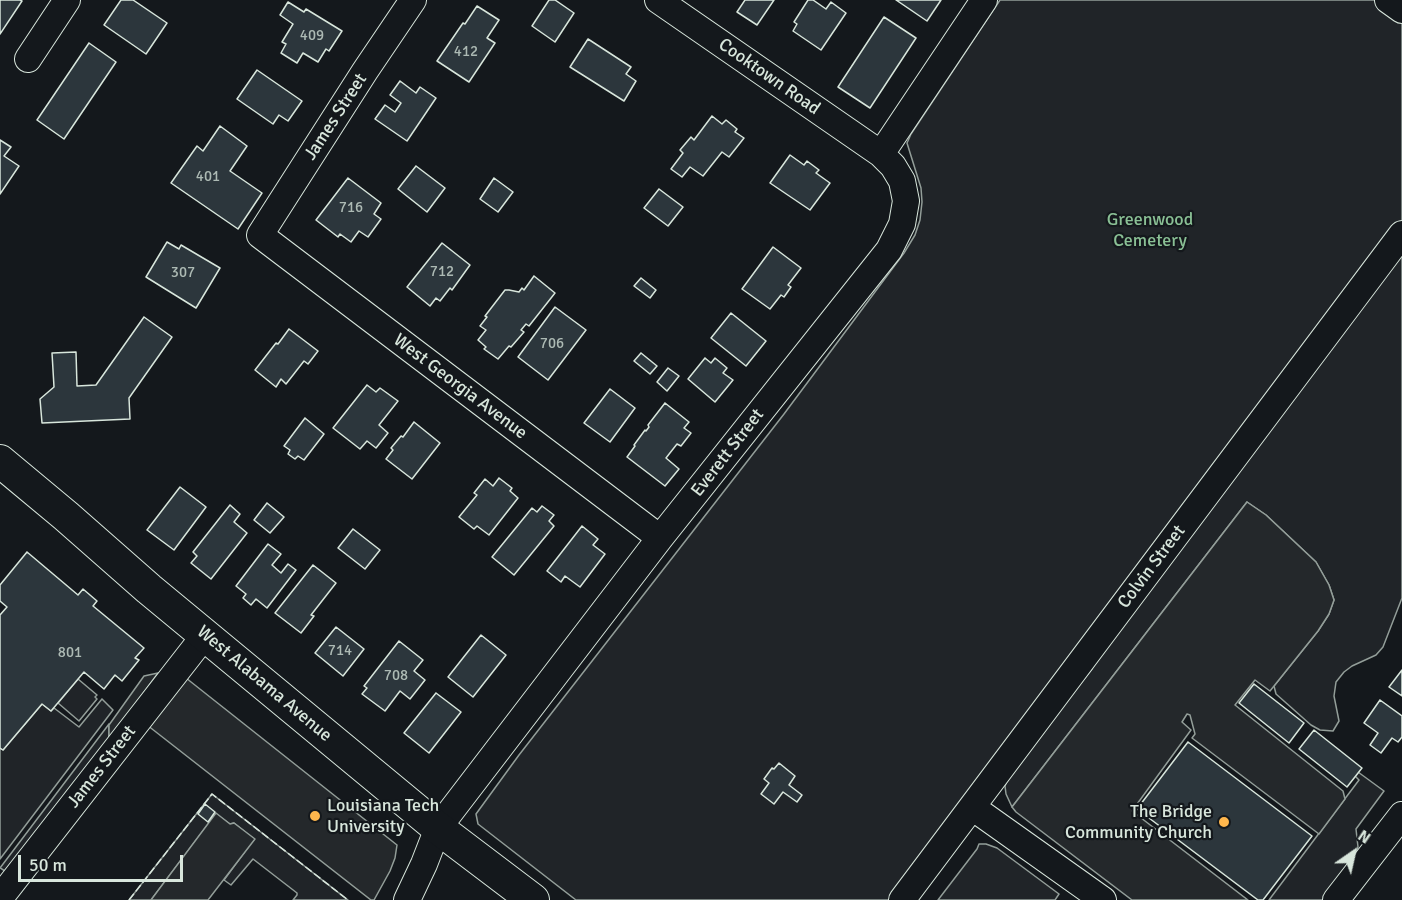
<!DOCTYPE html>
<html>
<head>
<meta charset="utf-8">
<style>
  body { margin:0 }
  #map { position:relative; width:1402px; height:900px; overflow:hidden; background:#14181c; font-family:Signika,sans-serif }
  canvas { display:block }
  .north { position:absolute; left:1324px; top:822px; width:60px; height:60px; -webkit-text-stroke:4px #14181c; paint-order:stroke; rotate:34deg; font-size:16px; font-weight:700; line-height:24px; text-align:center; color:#d8e6dc }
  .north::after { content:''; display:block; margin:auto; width:21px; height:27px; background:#d8e6dc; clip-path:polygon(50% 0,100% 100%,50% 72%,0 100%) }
  .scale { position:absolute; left:18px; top:855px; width:165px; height:27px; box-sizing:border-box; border:3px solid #d8e6dc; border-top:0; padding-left:8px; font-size:18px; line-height:21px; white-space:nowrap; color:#d8e6dc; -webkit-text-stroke:4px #14181c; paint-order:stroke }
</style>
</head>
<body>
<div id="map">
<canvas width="1402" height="900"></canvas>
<div class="north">N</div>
<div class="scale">50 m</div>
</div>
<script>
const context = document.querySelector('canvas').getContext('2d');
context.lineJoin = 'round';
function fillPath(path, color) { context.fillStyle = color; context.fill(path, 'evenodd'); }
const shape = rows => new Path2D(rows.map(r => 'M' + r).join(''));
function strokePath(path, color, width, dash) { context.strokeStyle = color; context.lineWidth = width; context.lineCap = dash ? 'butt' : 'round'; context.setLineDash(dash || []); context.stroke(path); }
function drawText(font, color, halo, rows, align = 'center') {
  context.font = font + ' Signika,sans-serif'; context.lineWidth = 4.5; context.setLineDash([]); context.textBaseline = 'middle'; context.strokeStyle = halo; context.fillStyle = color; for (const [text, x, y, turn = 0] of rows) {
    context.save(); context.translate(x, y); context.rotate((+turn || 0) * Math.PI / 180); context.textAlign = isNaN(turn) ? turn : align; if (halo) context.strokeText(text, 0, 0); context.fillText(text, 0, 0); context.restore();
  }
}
const green = shape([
  [1000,0,1402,0,1402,598,1383,647,1376,655,1352,666,1344,672,1336,682,1334,696,1339,721,1333,731,1320,730,1311,725,1276,694,1274,686,1318,631,1329,614,1334,600,1329,585,1316,562,1266,515,1247,502,1012,807,1006,794,1005,786,1010,773,1042,731,1092,669,1099,655,890,900,576,900,478,824,476,814,519,755,784,414,904,253,915,235,920,220,922,202,921,188,907,143,911,134,1000,0],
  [78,679,97,695,95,697,97,699,79,721,58,703,78,679],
  [102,699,113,710,0,859,0,748,3,750,42,704,51,711,54,708,79,727,102,699],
  [109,724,109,740,5,871,0,868,109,724],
  [1358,772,1384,791,1356,829,1358,847,1352,864,1323,900,1269,900,1359,780,1355,776,1358,772],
  [212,794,348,900,293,900,297,895,297,893,253,859,231,885,224,880,254,839,234,823,230,824,216,814,151,900,129,900,212,794],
  [979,844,986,844,997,848,1059,894,1055,900,938,900,977,849,979,844]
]);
fillPath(green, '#202428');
strokePath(green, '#939e99', 1.5);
const parking = shape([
  [1247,502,1266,515,1316,562,1329,585,1334,600,1329,614,1318,631,1270,691,1255,680,1235,705,1343,791,1345,799,1319,834,1192,738,1195,734,1190,715,1187,714,1182,722,1191,730,1132,811,1248,900,1132,900,1016,812,1012,807,1247,502],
  [158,673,109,740,109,725,144,676,158,673],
  [186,678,397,845,395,858,390,871,374,900,371,900,147,725,186,678],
  [216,813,230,824,234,823,255,839,208,900,151,900,216,813]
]);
fillPath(parking, '#24282b');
strokePath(parking, '#939e99', 1.5);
const building = shape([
  [0,0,20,0,22,1,0,34,0,0],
  [121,0,133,0,167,23,146,54,104,25,121,0],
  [549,0,555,0,574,13,555,42,532,26,549,0],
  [745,0,774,0,757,25,737,12,745,0],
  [808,0,813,0,826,9,831,2,846,13,821,50,793,31,797,24,794,22,808,0],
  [896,0,941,0,927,21,896,0],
  [288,2,304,12,306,9,342,31,329,51,326,49,318,62,303,53,297,63,281,53,286,44,282,42,293,24,280,15,288,2],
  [477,6,499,20,487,38,495,43,469,82,437,61,463,23,465,24,477,6],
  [884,17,916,38,870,108,838,87,884,17],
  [588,39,631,67,626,74,636,81,624,101,570,67,588,39],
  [89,43,116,62,64,139,37,120,89,43],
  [257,70,302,101,288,121,279,115,273,124,237,99,257,70],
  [400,81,416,93,420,87,436,98,407,141,375,119,385,105,395,112,401,103,390,95,400,81],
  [712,116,722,124,726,120,737,129,735,132,744,138,729,157,722,152,703,176,690,167,682,177,671,169,683,153,680,150,691,137,694,140,712,116],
  [220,126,247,146,230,171,262,193,238,229,171,183,197,146,203,151,220,126],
  [0,140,11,147,4,156,19,166,0,194,0,140],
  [790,155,804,165,807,161,819,170,816,173,830,183,810,210,770,183,790,155],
  [416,166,445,188,427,212,398,189,416,166],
  [348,178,381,203,374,214,381,219,368,237,359,231,351,242,340,234,338,237,316,220,348,178],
  [494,178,513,192,498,212,480,199,494,178],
  [659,189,683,207,668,226,644,208,659,189],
  [167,242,179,249,181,245,220,268,196,308,146,277,167,242],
  [442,243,470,265,452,290,450,288,440,301,436,298,430,306,407,287,442,243],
  [773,247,801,268,788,285,791,287,784,297,781,295,770,309,742,289,773,247],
  [534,276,555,293,529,326,526,324,521,330,524,332,511,347,509,346,498,359,484,349,486,347,478,340,486,330,480,326,487,317,485,316,505,290,509,290,519,292,522,288,524,290,534,276],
  [641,278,656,290,650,298,634,286,641,278],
  [555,307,586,330,548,380,518,357,555,307],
  [731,313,766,341,746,366,711,338,731,313],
  [144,317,172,337,129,398,130,419,42,423,40,399,54,387,52,353,76,352,77,386,96,385,144,317],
  [289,329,318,351,308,364,304,361,286,384,281,379,276,387,255,370,276,343,278,344,289,329],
  [641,353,657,366,650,374,634,361,641,353],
  [705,358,711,363,715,358,727,368,723,373,733,380,715,402,688,379,705,358],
  [668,368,679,376,667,391,657,382,668,368],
  [367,385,376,392,380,388,398,401,379,425,388,433,376,448,367,441,360,449,333,428,367,385],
  [610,389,635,408,610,442,584,423,610,389],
  [665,403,689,422,684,428,691,433,681,446,677,444,666,458,679,469,665,486,627,457,635,446,634,445,645,430,646,431,649,427,648,425,665,403],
  [305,418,324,434,304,460,298,456,295,459,288,454,290,450,284,446,305,418],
  [414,422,440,443,412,479,386,459,393,450,391,448,401,436,403,437,414,422],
  [499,478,512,488,510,491,518,498,489,535,477,526,474,529,459,517,477,495,474,493,485,479,493,486,499,478],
  [180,487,206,507,174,550,147,530,180,487],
  [267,503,284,517,270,533,254,520,267,503],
  [230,505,240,514,234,522,247,533,211,579,191,563,197,556,193,552,230,505],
  [542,506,554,515,549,521,554,526,514,575,492,557,532,508,537,512,542,506],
  [582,526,598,539,593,545,605,554,580,587,565,576,561,582,547,571,582,526],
  [353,529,380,550,365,569,338,548,353,529],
  [268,544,281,554,272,565,281,573,288,564,296,570,267,608,256,599,251,605,243,598,246,594,236,586,268,544],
  [27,552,78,595,83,589,97,601,93,606,144,648,135,658,139,660,122,681,115,675,104,689,84,672,51,711,42,704,3,750,0,748,0,615,7,607,0,601,0,585,27,552],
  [313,565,336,583,311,615,314,616,301,633,275,613,313,565],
  [336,627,364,649,343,676,315,653,336,627],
  [481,635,506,655,473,697,448,677,481,635],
  [399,641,423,660,414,671,425,680,410,699,400,691,385,711,362,694,367,688,364,686,399,641],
  [1402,670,1402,696,1389,687,1402,670],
  [1254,684,1304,723,1289,743,1239,703,1254,684],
  [436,693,461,712,429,753,404,733,436,693],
  [1380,700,1402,716,1402,737,1398,742,1392,738,1381,753,1370,745,1378,733,1364,723,1380,700],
  [1314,730,1362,768,1347,787,1299,749,1314,730],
  [1188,742,1312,836,1263,900,1258,900,1137,809,1188,742],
  [779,763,795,776,789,785,802,795,797,802,783,792,774,804,761,794,769,783,764,779,772,768,774,769,779,763],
  [205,804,215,812,208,822,198,814,205,804]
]);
fillPath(building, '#2c363c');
strokePath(building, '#d8e6dc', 1.5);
const minor = shape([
  [413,0,365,71,260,235,660,538],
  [1388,0,1402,10],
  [28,59,67,0],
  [881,154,984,0],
  [972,807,1103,900],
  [0,898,205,635],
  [407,900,424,864,438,828,660,538,889,250,902,224,906,201,902,181,893,166,881,154,658,0],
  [902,900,1402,234],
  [1336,900,1402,815]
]);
const major = shape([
  [0,461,66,516,149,589,438,828,533,900]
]);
strokePath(minor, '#d8e6dc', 28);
strokePath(major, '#d8e6dc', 34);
strokePath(minor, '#14181c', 26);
strokePath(major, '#14181c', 32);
strokePath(shape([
  [129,900,212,794,348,900]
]), '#d8e6dc', 1.5, [8, 3]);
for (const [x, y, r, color] of [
  [315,816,6,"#ffb74d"],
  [1224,822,6,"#ffb74d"]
]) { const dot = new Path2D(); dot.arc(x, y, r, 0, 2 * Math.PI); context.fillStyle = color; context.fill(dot); strokePath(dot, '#14181c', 2); }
drawText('15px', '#adbab4', null, [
  ["409",312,36],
  ["412",466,52],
  ["401",208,177],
  ["716",351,208],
  ["712",442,272],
  ["307",183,273],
  ["706",552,344],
  ["714",340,651],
  ["801",70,653],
  ["708",396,676]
]);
drawText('18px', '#d8e6dc', '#14181c', [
  ["Cooktown Road",769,77,35],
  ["James Street",336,117,-57],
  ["West Georgia Avenue",460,387,37],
  ["Everett Street",728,453,-52],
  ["Colvin Street",1152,567,-53],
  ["West Alabama Avenue",264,684,40],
  ["James Street",102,767,-52]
]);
drawText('18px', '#8ac095', '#14181c', [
  ["Greenwood",1150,220],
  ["Cemetery",1150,241]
]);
drawText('18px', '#d8e6dc', '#14181c', [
  ["Louisiana Tech",327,806],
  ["University",327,827],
  ["The Bridge",1212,812,"right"],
  ["Community Church",1212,833,"right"]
], 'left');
</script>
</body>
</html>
